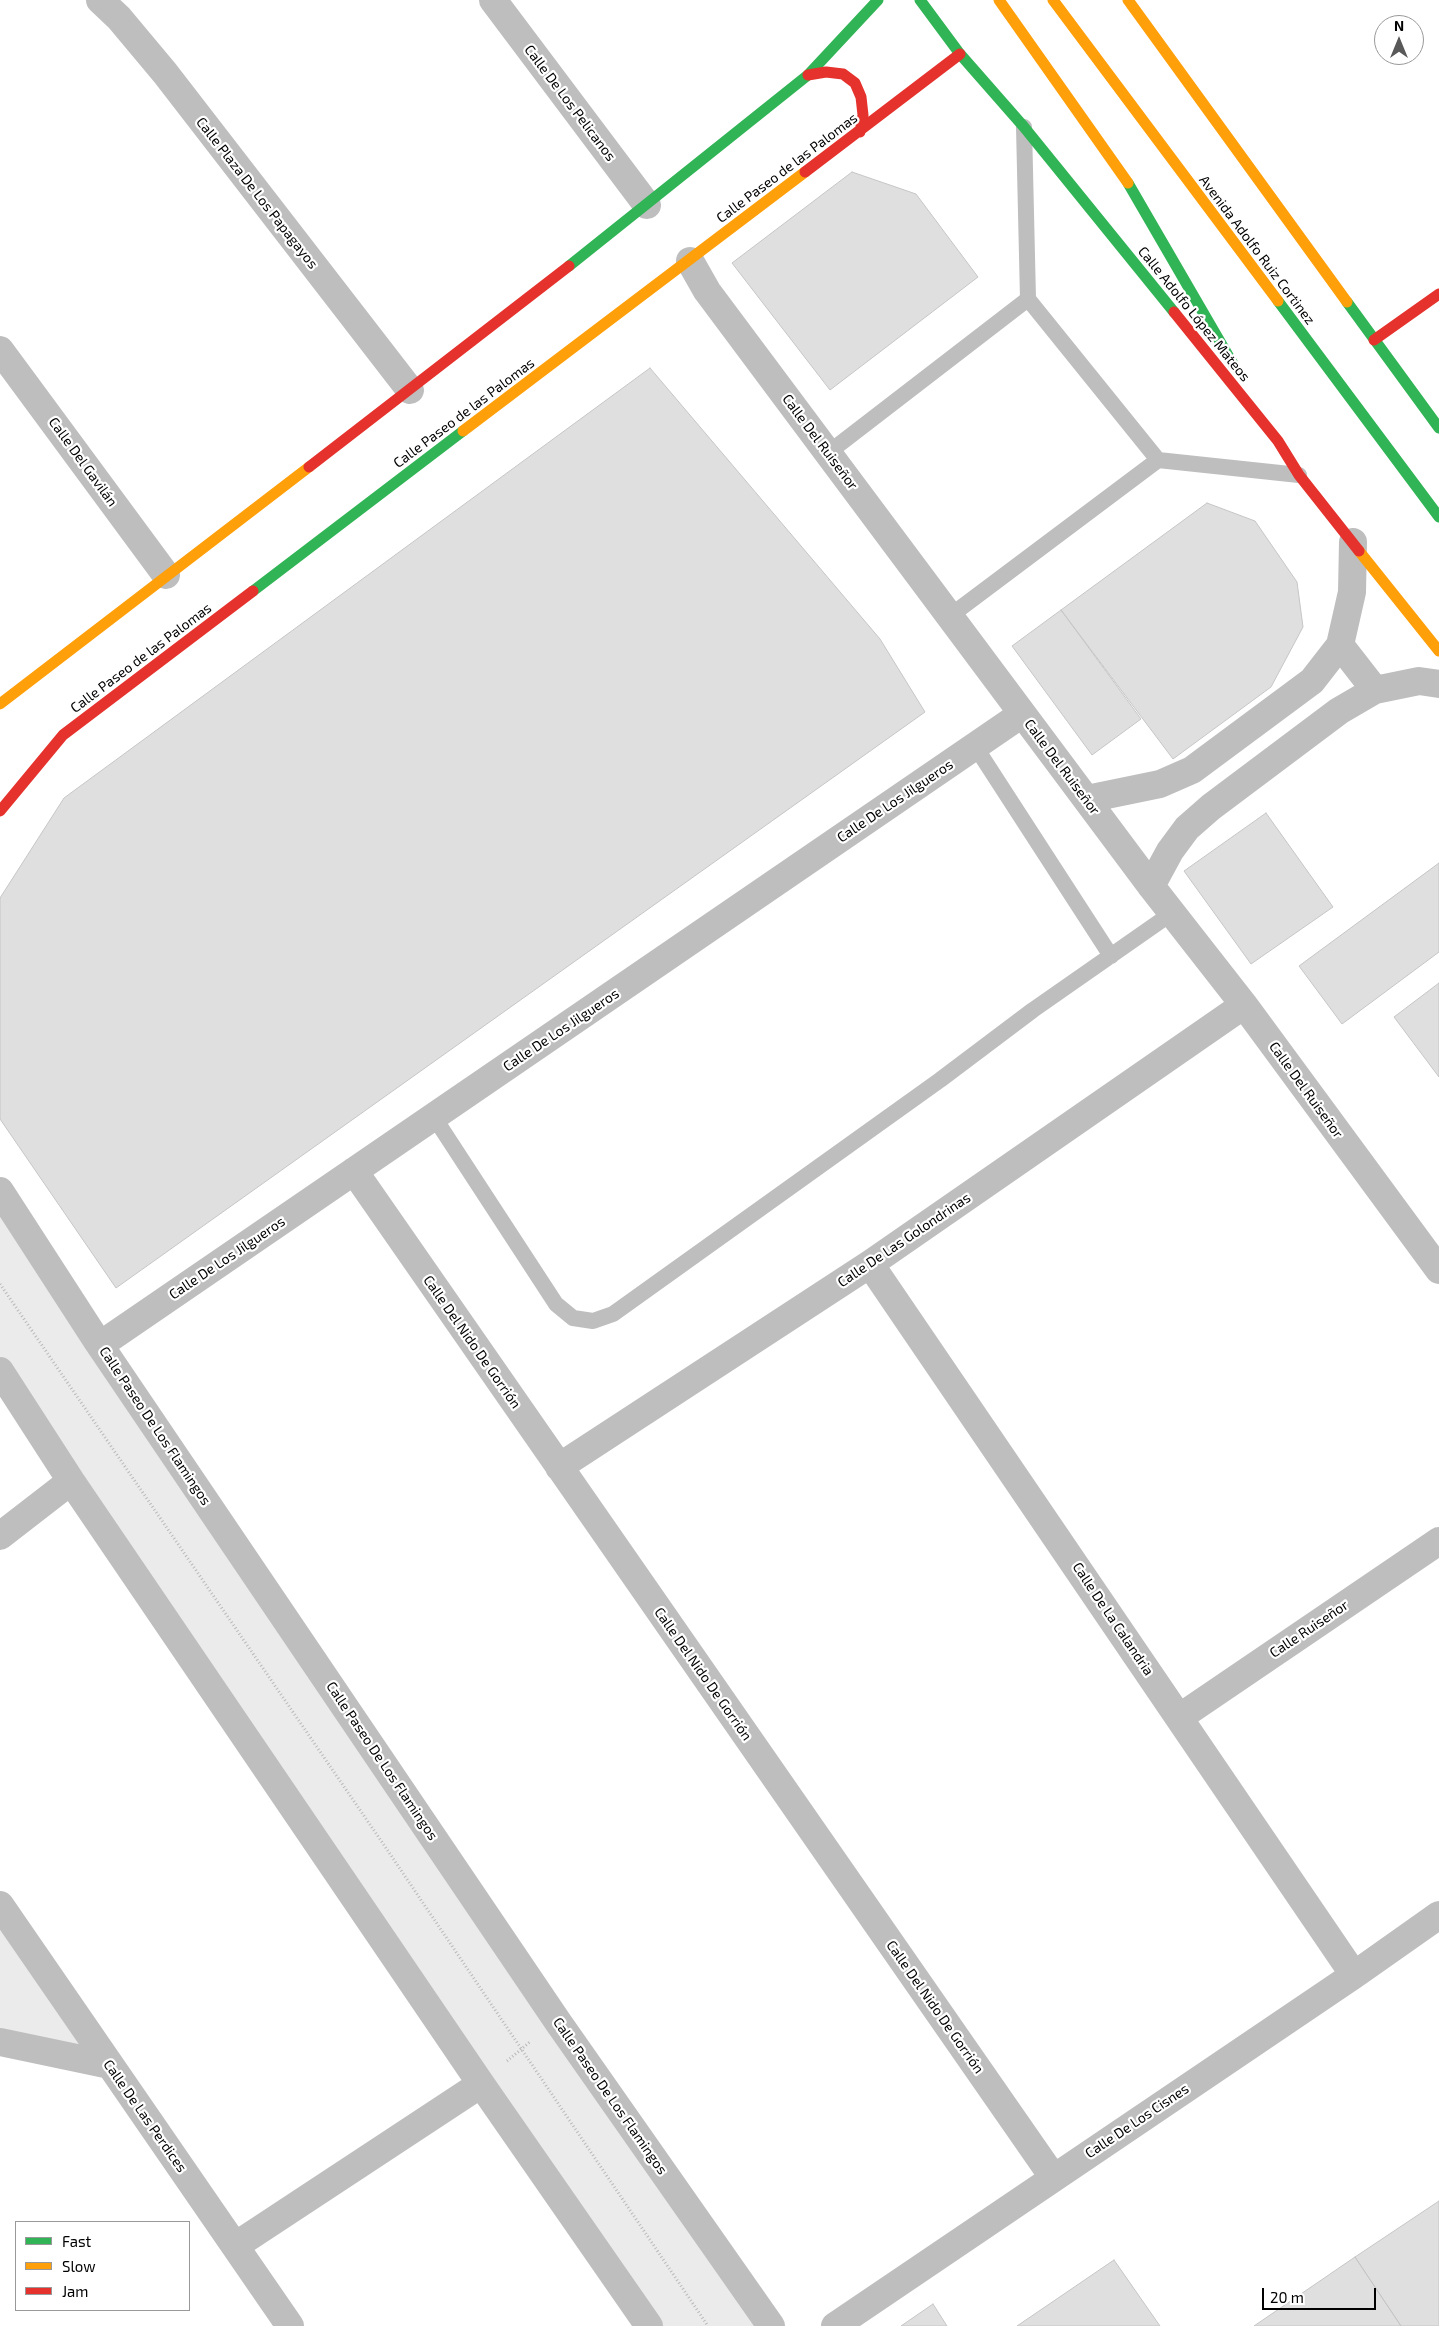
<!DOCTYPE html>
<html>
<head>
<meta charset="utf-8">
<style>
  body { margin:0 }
  #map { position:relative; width:1439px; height:2326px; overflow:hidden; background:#fff; font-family:"Exo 2",sans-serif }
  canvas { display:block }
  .legend { position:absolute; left:15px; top:2221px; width:175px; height:90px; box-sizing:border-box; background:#fff; border:1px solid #999; margin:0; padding:6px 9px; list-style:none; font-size:15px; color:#000 }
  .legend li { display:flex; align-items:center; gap:10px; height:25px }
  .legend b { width:25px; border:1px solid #999 }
  .north { position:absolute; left:1374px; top:15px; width:50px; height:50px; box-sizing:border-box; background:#fff; border:1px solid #999; border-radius:50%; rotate:0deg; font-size:14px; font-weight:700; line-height:20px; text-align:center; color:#000 }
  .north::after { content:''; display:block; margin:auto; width:18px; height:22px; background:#595959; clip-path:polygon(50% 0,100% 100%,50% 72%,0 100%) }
  .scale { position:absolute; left:1262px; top:2288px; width:114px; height:22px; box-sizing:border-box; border:2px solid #000; border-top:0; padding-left:6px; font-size:15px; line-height:18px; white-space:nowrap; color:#000; -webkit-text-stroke:4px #fff; paint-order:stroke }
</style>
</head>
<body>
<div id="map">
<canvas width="1439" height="2326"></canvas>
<ul class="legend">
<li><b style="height:6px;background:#30b455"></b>Fast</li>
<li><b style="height:6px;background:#ff9f0a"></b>Slow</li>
<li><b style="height:6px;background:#e5322d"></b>Jam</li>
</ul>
<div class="north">N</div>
<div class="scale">20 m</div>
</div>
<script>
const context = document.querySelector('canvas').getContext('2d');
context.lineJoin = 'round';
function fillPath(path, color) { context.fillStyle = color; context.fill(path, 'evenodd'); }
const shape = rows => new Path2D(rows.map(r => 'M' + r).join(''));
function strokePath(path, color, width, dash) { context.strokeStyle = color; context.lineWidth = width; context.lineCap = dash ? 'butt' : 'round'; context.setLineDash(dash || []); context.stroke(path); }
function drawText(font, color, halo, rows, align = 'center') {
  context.font = font + ' "Exo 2",sans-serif'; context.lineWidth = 4.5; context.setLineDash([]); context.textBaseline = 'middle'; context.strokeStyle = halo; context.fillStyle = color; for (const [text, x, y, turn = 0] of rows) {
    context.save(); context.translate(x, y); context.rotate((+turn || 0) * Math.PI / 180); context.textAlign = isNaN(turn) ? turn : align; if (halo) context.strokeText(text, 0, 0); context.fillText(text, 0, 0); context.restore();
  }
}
fillPath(shape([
  [0,1191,771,2326,649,2326,0,1367],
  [0,1905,110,2065,0,2042]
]), '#ebebeb');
const building = shape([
  [852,172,916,194,978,277,830,390,732,263,852,172],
  [650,368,880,639,925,712,116,1288,0,1119,0,898,64,798,650,368],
  [1207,503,1255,521,1297,582,1303,627,1271,687,1173,759,1061,610,1207,503],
  [1061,610,1141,719,1092,755,1012,646,1061,610],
  [1266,813,1333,907,1251,964,1184,871,1266,813],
  [1439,863,1439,952,1342,1024,1299,966,1439,863],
  [1439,983,1439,1077,1394,1017,1439,983],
  [1439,2201,1439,2326,1401,2326,1355,2257,1439,2201],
  [1355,2257,1401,2326,1254,2326,1355,2257],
  [1114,2260,1160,2326,1017,2326,1114,2260],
  [933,2304,947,2326,901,2326,933,2304]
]);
fillPath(building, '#dfdfdf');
strokePath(building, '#c6c6c6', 1);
strokePath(shape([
  [0,1284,386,1848,708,2326],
  [507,2061,531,2041]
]), '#b9b9b9', 3, [1, 2.5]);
strokePath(shape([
  [1024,127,1028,299,1158,460,1299,475],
  [828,453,1028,299],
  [950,616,1158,460],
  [975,746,1111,956],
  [434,1117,556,1304,573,1318,593,1321,613,1314,940,1080,1033,1010,1172,913]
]), '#bebebe', 16);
strokePath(shape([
  [100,0,119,18,165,73,410,390],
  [493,0,647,205],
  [690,261,707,291,1151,886,1244,1005,1439,1270],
  [0,350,166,575],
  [1340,645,1375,690],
  [1087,799,1160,784,1192,770,1312,681,1340,645,1352,592,1353,542],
  [1151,886,1170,851,1187,828,1211,807,1339,711,1375,690,1419,681,1439,684],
  [354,1171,1053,2177],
  [0,1191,97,1341,558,2022,771,2326],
  [870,1264,1354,1975],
  [100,1345,1022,714],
  [0,1371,71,1481,481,2084,649,2326],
  [559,1467,870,1264,1244,1005],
  [0,1536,71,1481],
  [1180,1717,1439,1541],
  [0,1905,290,2326],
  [0,2042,110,2065],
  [235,2246,481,2084],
  [835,2326,1354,1975,1439,1915]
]), '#bebebe', 28);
strokePath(shape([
  [920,0,960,54,1024,127,1174,312],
  [1128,183,1233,364],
  [569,266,808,75,878,0],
  [1278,301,1439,517],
  [1347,302,1439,428],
  [253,591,463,431]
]), '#30b455', 11);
strokePath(shape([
  [999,0,1128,183],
  [1053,0,1278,301],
  [1128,0,1347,302],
  [463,431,805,172],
  [1359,551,1439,651],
  [0,704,309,467]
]), '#ff9f0a', 11);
strokePath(shape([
  [808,75,826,72,843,74,855,83,861,97,863,115,860,132],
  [805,172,960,54],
  [1174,312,1278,441,1299,475,1359,551],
  [1374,340,1439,294],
  [309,467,569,266],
  [0,811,63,735,253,591]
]), '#e5322d', 11);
drawText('14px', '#000', '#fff', [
  ["Calle De Los Pelicanos",570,103,53],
  ["Calle Paseo de las Palomas",787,168,-37],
  ["Calle Plaza De Los Papagayos",257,193,52],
  ["Avenida Adolfo Ruiz Cortinez",1257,250,53],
  ["Calle Adolfo López Mateos",1194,314,51],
  ["Calle Paseo de las Palomas",464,413,-37],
  ["Calle Del Ruiseñor",820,442,53],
  ["Calle Del Gavilán",83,462,54],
  ["Calle Paseo de las Palomas",141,658,-37],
  ["Calle Del Ruiseñor",1062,767,53],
  ["Calle De Los Jilgueros",895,801,-34],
  ["Calle De Los Jilgueros",561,1030,-34],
  ["Calle Del Ruiseñor",1306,1090,54],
  ["Calle De Las Golondrinas",904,1240,-34],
  ["Calle De Los Jilgueros",227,1258,-34],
  ["Calle Del Nido De Gorrión",472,1342,55],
  ["Calle Paseo De Los Flamingos",155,1426,56],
  ["Calle De La Calandria",1113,1619,56],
  ["Calle Ruiseñor",1309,1629,-34],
  ["Calle Del Nido De Gorrión",703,1674,55],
  ["Calle Paseo De Los Flamingos",382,1761,56],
  ["Calle Del Nido De Gorrión",935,2007,55],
  ["Calle Paseo De Los Flamingos",610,2096,55],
  ["Calle De Las Perdices",145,2116,55],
  ["Calle De Los Cisnes",1137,2121,-34]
]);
</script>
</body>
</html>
